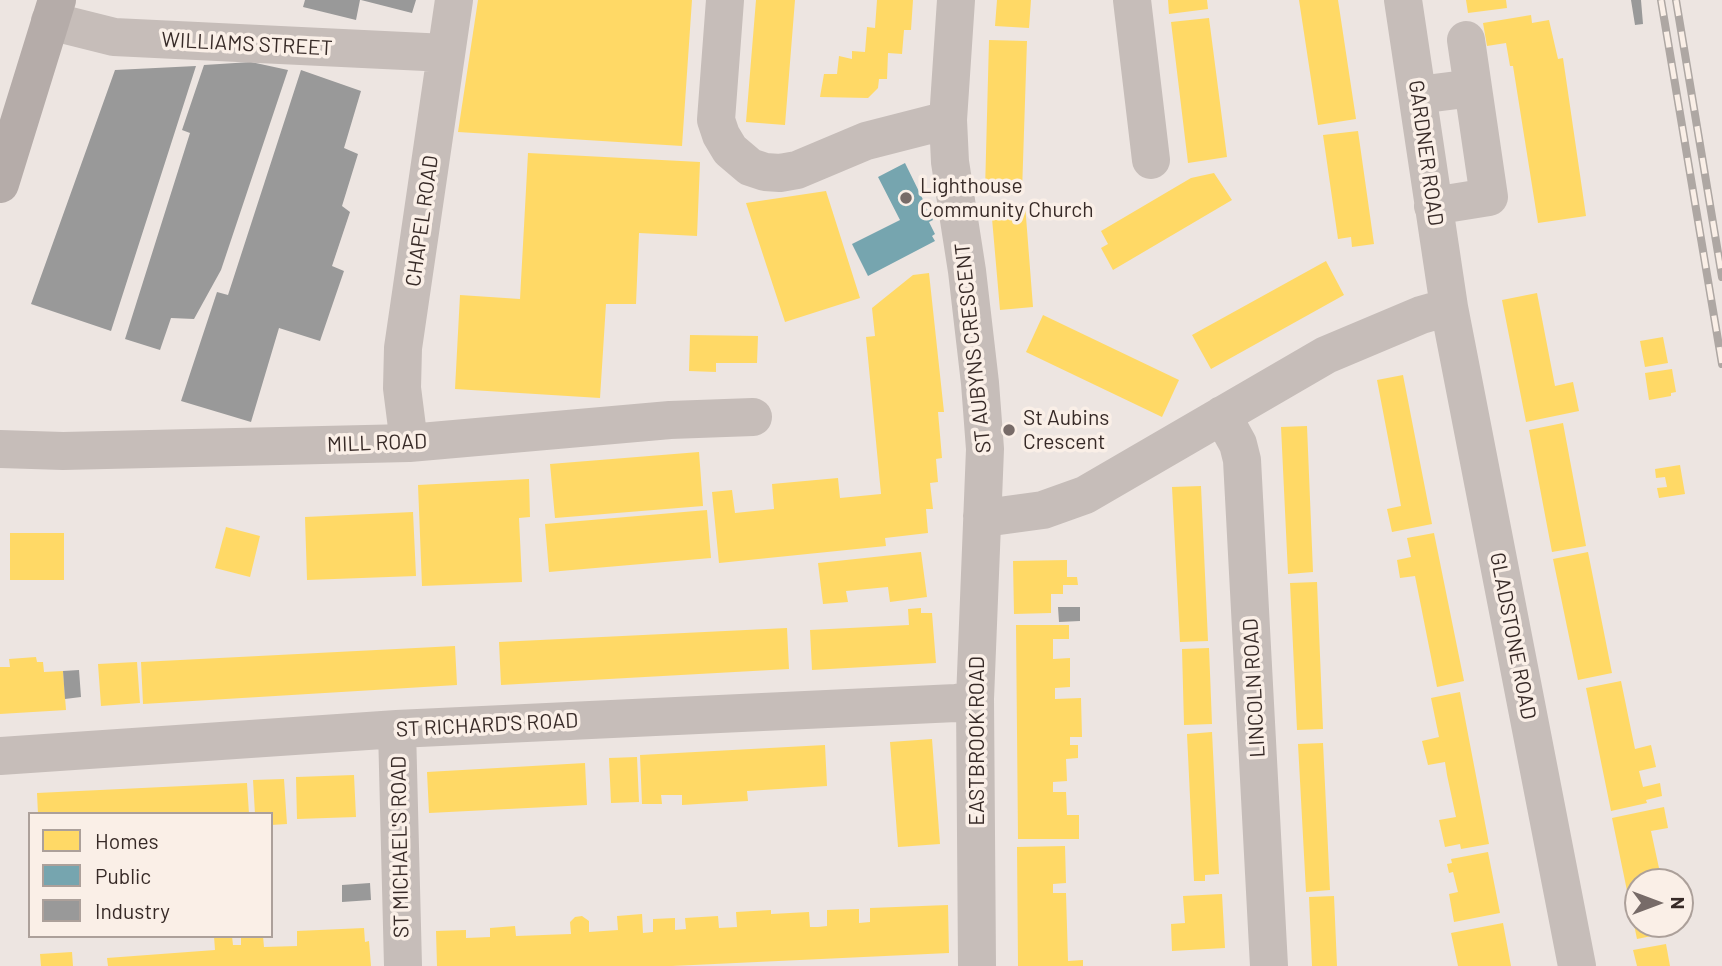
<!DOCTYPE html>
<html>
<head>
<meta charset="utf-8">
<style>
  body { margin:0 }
  #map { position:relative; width:1722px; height:966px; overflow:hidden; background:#ede5e1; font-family:Barlow,sans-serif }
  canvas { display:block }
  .legend { position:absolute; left:28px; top:812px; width:245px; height:126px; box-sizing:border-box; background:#faefe7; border:2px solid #aca09a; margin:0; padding:9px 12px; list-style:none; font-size:21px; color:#372a27 }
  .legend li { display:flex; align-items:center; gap:14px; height:35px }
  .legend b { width:35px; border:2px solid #aca09a }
  .north { position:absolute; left:1624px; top:868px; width:70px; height:70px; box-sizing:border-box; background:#faefe7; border:2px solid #aca09a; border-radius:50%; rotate:90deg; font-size:19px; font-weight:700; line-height:28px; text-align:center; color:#372a27 }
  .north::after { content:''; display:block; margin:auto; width:24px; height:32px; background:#776b68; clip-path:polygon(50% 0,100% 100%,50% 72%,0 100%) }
</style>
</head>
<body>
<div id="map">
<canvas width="1722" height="966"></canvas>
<ul class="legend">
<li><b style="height:19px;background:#ffd966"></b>Homes</li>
<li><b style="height:19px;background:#76a5af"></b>Public</li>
<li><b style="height:19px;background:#999"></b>Industry</li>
</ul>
<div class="north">N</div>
</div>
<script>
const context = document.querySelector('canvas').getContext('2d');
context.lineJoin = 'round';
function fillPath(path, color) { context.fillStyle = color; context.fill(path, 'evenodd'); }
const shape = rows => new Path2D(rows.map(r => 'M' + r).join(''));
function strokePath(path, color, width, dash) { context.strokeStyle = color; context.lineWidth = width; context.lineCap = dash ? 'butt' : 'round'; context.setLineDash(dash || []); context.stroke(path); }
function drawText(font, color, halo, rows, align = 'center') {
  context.font = font + ' Barlow,sans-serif'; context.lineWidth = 7; context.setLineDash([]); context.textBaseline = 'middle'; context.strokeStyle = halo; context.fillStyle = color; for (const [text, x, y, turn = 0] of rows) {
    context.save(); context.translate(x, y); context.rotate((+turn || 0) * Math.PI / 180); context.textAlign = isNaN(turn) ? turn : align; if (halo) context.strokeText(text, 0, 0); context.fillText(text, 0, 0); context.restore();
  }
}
fillPath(shape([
  [478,0,692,0,682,146,458,132],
  [756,0,795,0,785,125,746,122],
  [877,0,913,0,911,30,904,30,902,54,888,53,887,79,879,79,878,88,868,98,820,97,824,74,837,74,839,56,852,59,852,51,865,52,867,27,875,28],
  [997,0,1031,0,1029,28,995,26],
  [1168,0,1207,0,1208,9,1169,14],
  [1299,0,1338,0,1356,119,1318,125],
  [1466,0,1506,0,1507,8,1468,13],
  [1531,15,1532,23,1549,20,1558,59,1563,58,1586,216,1538,223,1513,66,1510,66,1506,43,1487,46,1483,23],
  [1209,18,1227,157,1188,163,1171,22],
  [989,40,1027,41,1022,192,985,191],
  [1358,131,1374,244,1352,247,1351,237,1338,239,1323,135],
  [528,153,700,162,697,236,639,233,636,304,606,304,600,398,455,389,460,295,520,299],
  [1214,173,1232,200,1113,270,1101,248,1108,244,1101,231,1191,178],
  [826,191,860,298,785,322,746,203],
  [1025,204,1033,307,1000,310,991,207],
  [1326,261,1344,295,1211,369,1192,335],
  [929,273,944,412,938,412,942,458,936,459,938,482,930,483,933,509,926,509,928,533,885,538,886,546,719,563,712,492,732,490,735,513,774,509,772,484,838,478,840,498,881,494,866,337,875,336,872,308,913,275],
  [1537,293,1555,386,1573,382,1579,411,1526,422,1502,300],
  [1043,315,1179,380,1162,417,1026,352],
  [690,335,758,336,757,363,716,363,716,372,689,371],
  [1663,337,1668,363,1645,367,1640,341],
  [1672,369,1676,392,1671,393,1671,396,1649,400,1645,373],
  [1403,375,1432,524,1392,532,1387,509,1401,506,1377,380],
  [1563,423,1586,546,1552,552,1529,430],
  [1307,426,1313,572,1288,574,1281,427],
  [699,452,703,506,555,518,550,464],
  [1680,465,1685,494,1659,498,1657,488,1667,487,1665,477,1656,478,1655,469],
  [529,479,530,517,519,518,522,582,422,586,418,485],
  [1201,486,1208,641,1180,642,1172,487],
  [707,510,711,558,549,572,545,524],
  [413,512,416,576,307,580,305,517],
  [226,527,260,536,250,577,215,568],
  [10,533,64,533,64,580,10,580],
  [1434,533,1464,681,1437,687,1415,576,1400,578,1397,560,1411,557,1407,538],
  [921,552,927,597,890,602,888,587,846,591,848,602,823,604,818,563],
  [1588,552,1612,673,1578,680,1553,559],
  [1067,560,1067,577,1077,577,1078,585,1063,585,1063,594,1051,594,1051,613,1014,614,1013,561],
  [1317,582,1323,729,1297,730,1290,583],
  [921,608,921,613,932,613,936,663,812,670,810,630,909,625,908,609],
  [1016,625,1069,625,1069,639,1053,639,1053,659,1070,658,1070,687,1055,688,1055,699,1081,698,1082,737,1070,737,1070,745,1078,745,1078,758,1066,759,1067,781,1053,782,1053,792,1066,792,1067,815,1079,815,1079,839,1018,839],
  [787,628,789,669,501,685,499,642],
  [455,646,457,685,143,704,141,662],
  [1209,648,1212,724,1184,725,1182,649],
  [36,657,37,662,43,662,44,672,63,671,66,710,0,714,0,667,10,667,9,659],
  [137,662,140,703,101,706,98,664],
  [1621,681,1635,749,1651,745,1656,767,1639,771,1643,787,1660,783,1662,796,1646,800,1647,803,1611,811,1586,688],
  [1460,692,1489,844,1461,849,1460,844,1445,847,1439,820,1456,817,1447,775,1445,762,1428,765,1422,741,1439,737,1431,698],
  [1212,732,1219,874,1205,875,1205,881,1194,881,1187,734],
  [932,739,940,844,898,847,890,742],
  [1323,743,1330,890,1306,892,1298,744],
  [825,745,827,786,747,791,748,801,698,804,682,805,682,795,661,795,662,804,642,804,640,755],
  [637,757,639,802,611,803,609,758],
  [585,763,587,805,429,813,427,772],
  [354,775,356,817,297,819,296,777],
  [284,779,287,824,271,825,271,814,255,814,253,780],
  [247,783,249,814,38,814,37,793],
  [1664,807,1668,828,1651,831,1662,882,1638,882,1638,924,1670,924,1671,932,1637,939,1612,818],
  [1065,846,1066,883,1053,884,1053,893,1066,893,1068,961,1083,960,1083,966,1018,966,1017,847],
  [1488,852,1500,913,1454,922,1449,894,1458,892,1453,872,1449,873,1447,864,1452,863,1451,859],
  [1222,894,1225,948,1172,951,1171,924,1185,923,1183,896],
  [1334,896,1337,966,1312,966,1309,897],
  [948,905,949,953,672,966,437,966,436,931,466,930,466,938,490,937,490,928,515,926,516,936,571,934,570,922,575,917,582,916,589,921,589,932,618,930,617,916,642,914,643,933,653,932,653,919,675,918,675,930,686,929,685,918,718,916,719,928,737,927,736,912,771,910,771,914,809,912,810,927,818,927,827,926,827,910,859,909,859,923,870,922,870,908],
  [1503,923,1511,966,1458,966,1451,933],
  [364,928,365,942,369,941,371,966,108,966,107,958,215,950,214,936,232,936,233,945,241,945,241,936,263,936,264,947,297,946,297,931],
  [1666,944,1670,966,1637,966,1633,950],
  [72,952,73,966,41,966,40,954]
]), '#ffd966');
fillPath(shape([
  [905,163,933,220,929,222,935,234,932,236,935,241,868,276,852,244,900,220,878,177]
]), '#76a5af');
fillPath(shape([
  [305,0,360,0,356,20,303,7],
  [361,0,416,0,412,13],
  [1631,0,1641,0,1643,24,1635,25],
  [251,62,288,70,221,270,194,319,171,318,160,350,125,339,190,133,182,130,204,65],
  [196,66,111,331,31,304,115,70],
  [301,70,361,91,344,148,358,154,342,206,350,212,332,266,344,271,320,341,279,328,251,422,181,401,217,292,228,295],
  [1058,607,1080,607,1080,621,1059,622],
  [79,670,81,697,65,699,63,671],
  [370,883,371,900,342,902,342,885]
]), '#999');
strokePath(shape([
  [725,0,716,120,721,135,730,150,750,167,765,172,780,173,797,170,866,141,948,120],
  [956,0,948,120,950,162,967,271,980,383,985,449,975,699,977,966],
  [1132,0,1151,160],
  [1403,0,1449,307,1577,966],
  [50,21,114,37,446,53],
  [1466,40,1473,88],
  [1418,95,1473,88,1489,197,1433,206],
  [1222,415,1238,444,1242,460,1269,966],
  [409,443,402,388,403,348,454,0],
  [0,449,63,451,409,443,670,420,753,417],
  [982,516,999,516,1043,510,1085,495,1326,355,1421,315,1449,307],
  [397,729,403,966],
  [0,756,397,729,956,703,975,699]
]), '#c6bdb9', 38);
strokePath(shape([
  [0,184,57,0]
]), '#b5aca9', 38);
const rail = shape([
  [1661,0,1722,364],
  [1676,0,1722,277]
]);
strokePath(rail, '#aea7a3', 8);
strokePath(rail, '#faefe7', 5, [16]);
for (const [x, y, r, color] of [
  [906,198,7,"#776b68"],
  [1009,430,7,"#776b68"]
]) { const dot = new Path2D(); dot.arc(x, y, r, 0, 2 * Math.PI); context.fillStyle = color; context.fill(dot); strokePath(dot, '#faefe7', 2.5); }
drawText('21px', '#372a27', '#faefe7', [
  ["WILLIAMS STREET",247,44,3],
  ["GARDNER ROAD",1426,153,82],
  ["CHAPEL ROAD",422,221,-82],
  ["ST AUBYNS CRESCENT",973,348,-96],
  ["MILL ROAD",377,443,-2],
  ["GLADSTONE ROAD",1513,636,79],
  ["LINCOLN ROAD",1254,688,-93],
  ["ST RICHARD'S ROAD",487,725,-3],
  ["EASTBROOK ROAD",977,741,-90],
  ["ST MICHAEL'S ROAD",400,847,-91]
]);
drawText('21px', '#372a27', '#faefe7', [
  ["Lighthouse",920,186],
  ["Community Church",920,210],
  ["St Aubins",1023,418],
  ["Crescent",1023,442]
], 'left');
</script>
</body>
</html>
